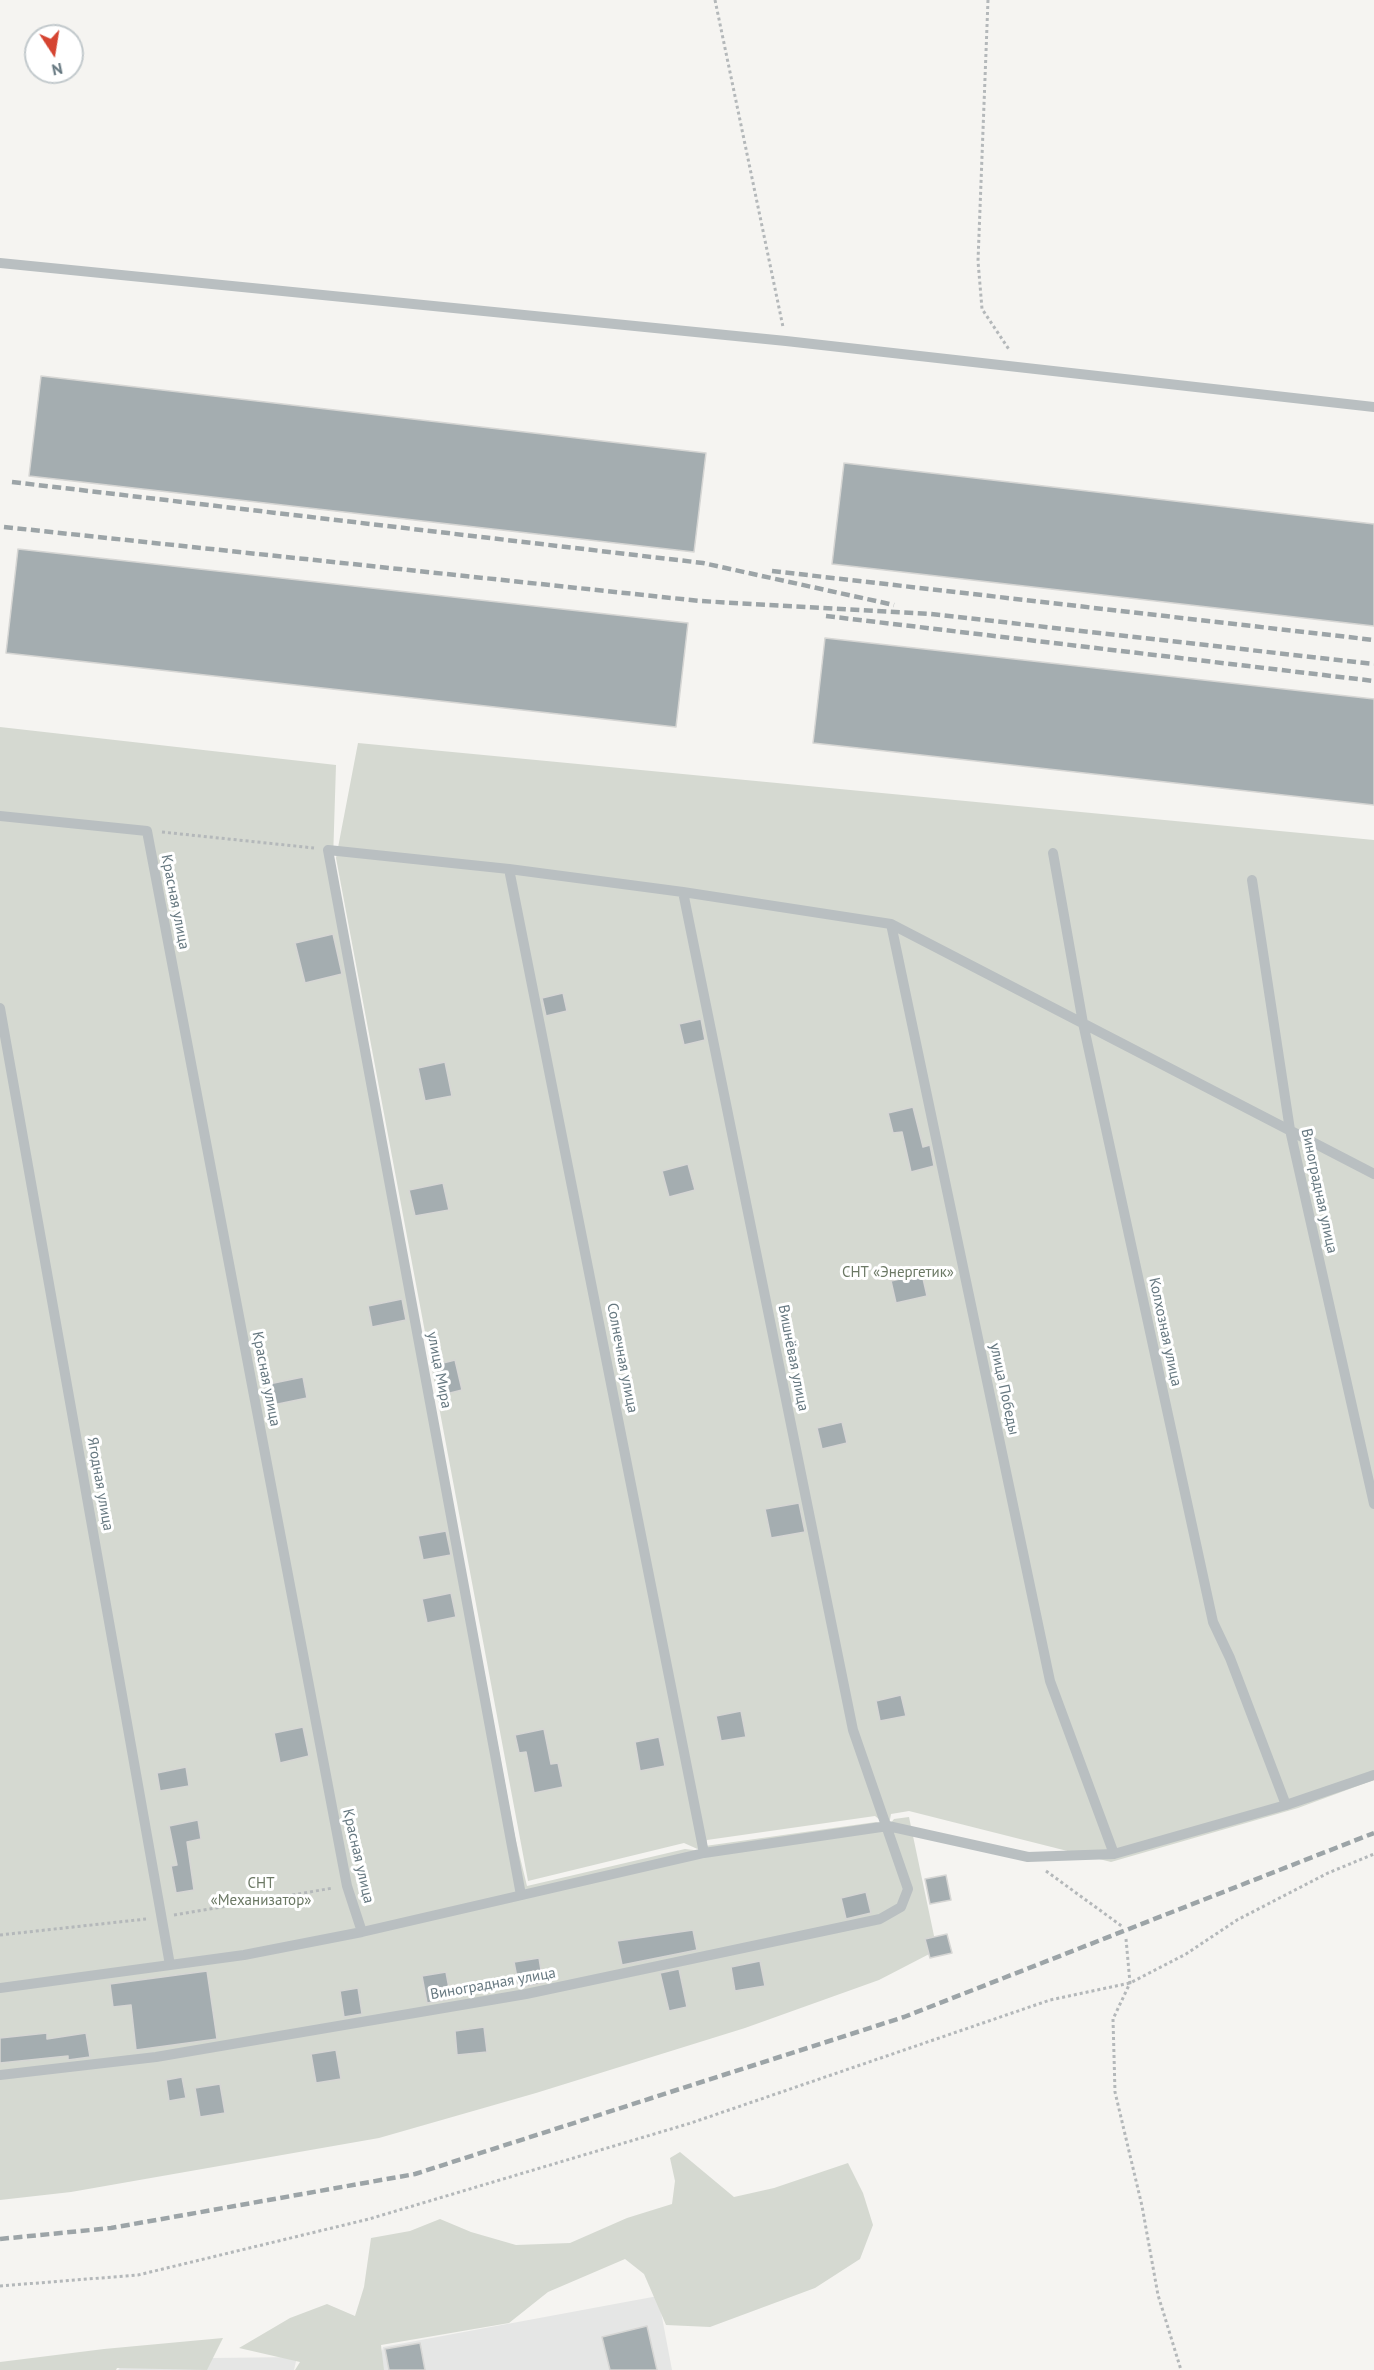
<!DOCTYPE html>
<html>
<head>
<meta charset="utf-8">
<style>
  body { margin:0 }
  #map { position:relative; width:1374px; height:2370px; overflow:hidden; background:#f5f4f1; font-family:"PT Sans",sans-serif }
  canvas { display:block }
  .north { position:absolute; left:24px; top:24px; width:60px; height:60px; box-sizing:border-box; background:#fff; border:2px solid #c2c9cc; border-radius:50%; rotate:168deg; font-size:16px; font-weight:700; line-height:24px; text-align:center; color:#667880 }
  .north::after { content:''; display:block; margin:auto; width:21px; height:27px; background:#d54431; clip-path:polygon(50% 0,100% 100%,50% 72%,0 100%) }
</style>
</head>
<body>
<div id="map">
<canvas width="1374" height="2370"></canvas>
<div class="north">N</div>
</div>
<script>
const context = document.querySelector('canvas').getContext('2d');
context.lineJoin = 'round';
function fillPath(path, color) { context.fillStyle = color; context.fill(path, 'evenodd'); }
const shape = rows => new Path2D(rows.map(r => 'M' + r).join(''));
function strokePath(path, color, width, dash) { context.strokeStyle = color; context.lineWidth = width; context.lineCap = dash ? 'butt' : 'round'; context.setLineDash(dash || []); context.stroke(path); }
function drawText(font, color, halo, rows, align = 'center') {
  context.font = font + ' "PT Sans",sans-serif'; context.lineWidth = 6; context.setLineDash([]); context.textBaseline = 'middle'; context.strokeStyle = halo; context.fillStyle = color; for (const [text, x, y, turn = 0] of rows) {
    context.save(); context.translate(x, y); context.rotate((+turn || 0) * Math.PI / 180); context.textAlign = isNaN(turn) ? turn : align; if (halo) context.strokeText(text, 0, 0); context.fillText(text, 0, 0); context.restore();
  }
}
fillPath(shape([
  [658,2296,672,2370,377,2370,383,2347],
  [297,2357,294,2370,118,2370,127,2359]
]), '#e5e6e5');
fillPath(shape([
  [0,727,336,765,333,860,515,1837,527,1886,685,1849,702,1851,684,1843,528,1881,336,858,358,743,1374,840,1374,1780,1298,1808,1111,1862,909,1811,891,1814,889,1825,894,1819,909,1817,937,1950,879,1980,745,2028,536,2093,379,2138,71,2192,0,2200],
  [875,1816,886,1825,876,1822,705,1846,707,1840],
  [680,2152,734,2197,774,2188,848,2163,863,2193,873,2225,860,2259,815,2288,710,2327,666,2325,644,2274,625,2259,548,2292,509,2323,381,2345,384,2370,295,2370,300,2362,239,2348,290,2318,327,2304,355,2316,364,2287,371,2238,410,2231,440,2219,471,2232,516,2245,570,2243,627,2218,672,2204,675,2181,670,2158],
  [223,2338,207,2370,117,2368,116,2370,0,2370,0,2362,104,2349]
]), '#d5d9d1');
const building = shape([
  [41,376,706,453,694,552,29,476,41,376],
  [844,463,1374,524,1374,626,832,564,844,463],
  [18,549,688,623,676,727,6,653,18,549],
  [825,638,1374,699,1374,805,813,743,825,638],
  [333,934,342,974,305,983,295,943,333,934],
  [563,993,567,1011,546,1016,542,998,563,993],
  [701,1019,705,1040,684,1045,679,1024,701,1019],
  [445,1062,452,1096,425,1101,418,1068,445,1062],
  [913,1107,923,1147,930,1145,934,1166,911,1172,902,1132,893,1133,888,1113,913,1107],
  [688,1164,695,1190,669,1197,662,1171,688,1164],
  [443,1183,449,1210,415,1216,409,1190,443,1183],
  [922,1274,927,1296,896,1303,891,1281,922,1274],
  [402,1299,406,1320,372,1327,368,1306,402,1299],
  [455,1360,462,1390,442,1395,435,1365,455,1360],
  [303,1377,307,1398,273,1405,269,1384,303,1377],
  [842,1422,847,1443,822,1449,817,1428,842,1422],
  [799,1503,805,1532,771,1538,765,1509,799,1503],
  [446,1531,451,1555,423,1560,418,1536,446,1531],
  [451,1593,456,1617,427,1623,422,1599,451,1593],
  [901,1695,906,1716,880,1721,876,1701,901,1695],
  [741,1711,746,1737,721,1741,716,1716,741,1711],
  [303,1727,309,1756,280,1763,274,1733,303,1727],
  [544,1729,551,1764,558,1763,563,1787,534,1793,526,1752,519,1753,515,1735,544,1729],
  [659,1737,665,1766,640,1771,635,1742,659,1737],
  [186,1767,189,1786,160,1791,157,1773,186,1767],
  [198,1820,201,1839,187,1842,194,1890,176,1893,171,1866,177,1865,169,1826,198,1820],
  [946,1875,951,1900,930,1904,925,1879,946,1875],
  [866,1892,871,1913,846,1919,841,1898,866,1892],
  [693,1930,697,1950,622,1965,617,1941,693,1930],
  [947,1934,952,1953,930,1958,925,1939,947,1934],
  [539,1958,543,1983,519,1988,514,1962,539,1958],
  [760,1961,765,1986,735,1991,731,1967,760,1961],
  [679,1969,687,2007,669,2011,660,1973,679,1969],
  [207,1971,217,2039,136,2050,131,2005,113,2007,110,1984,207,1971],
  [446,1972,451,1999,427,2003,422,1976,446,1972],
  [358,1988,362,2014,344,2017,340,1991,358,1988],
  [484,2027,487,2052,457,2055,455,2031,484,2027],
  [47,2033,47,2039,86,2033,90,2057,68,2060,68,2056,0,2063,0,2038,47,2033],
  [336,2050,341,2079,316,2083,311,2054,336,2050],
  [182,2077,186,2098,169,2101,166,2080,182,2077],
  [220,2084,225,2113,200,2117,195,2088,220,2084],
  [647,2326,657,2370,610,2370,602,2337,647,2326],
  [420,2343,425,2370,389,2370,385,2349,420,2343]
]);
fillPath(building, '#a4adb0');
strokePath(building, '#d6d6d4', 1.5);
strokePath(shape([
  [715,0,783,327],
  [988,0,978,261,982,309,1010,351],
  [162,832,314,848],
  [1046,1871,1123,1927],
  [174,1915,333,1888],
  [0,1935,146,1919],
  [1126,1939,1130,1983,1113,2019,1115,2092,1142,2206,1158,2295,1181,2370],
  [0,2286,138,2275,369,2219,691,2123,1050,2000,1130,1983,1186,1954,1237,1920,1328,1873,1374,1854]
]), '#b4b8ba', 3, [3, 3]);
strokePath(shape([
  [0,263,786,341,1374,407],
  [0,816,147,831,347,1886,362,1932],
  [1053,853,1083,1023,1213,1622,1230,1658,1286,1805],
  [509,869,704,1853],
  [1252,880,1290,1130,1374,1504],
  [891,924,1050,1681,1114,1854],
  [0,1008,170,1965],
  [521,1895,328,850,509,869,683,892,891,924,1374,1174],
  [0,1988,244,1955,362,1932,704,1853,888,1826,1028,1857,1114,1854,1286,1805,1374,1775],
  [0,2075,156,2057,526,1994,880,1919,901,1907,908,1889,853,1730,683,892]
]), '#b9bfc1', 10);
strokePath(shape([
  [12,482,703,563,894,605],
  [4,527,700,601,931,614,1374,664],
  [772,571,1374,640],
  [826,616,1374,681],
  [0,2239,111,2228,415,2174,904,2017,1374,1833]
]), '#9ca4a7', 4.5, [9, 4.5]);
drawText('15px', '#667880', '#fff', [
  ["Красная улица",175,902,79],
  ["Виноградная улица",1319,1191,78],
  ["Колхозная улица",1165,1332,78],
  ["Солнечная улица",622,1358,79],
  ["Вишнёвая улица",793,1358,79],
  ["улица Мира",439,1370,79],
  ["Красная улица",266,1379,79],
  ["улица Победы",1004,1389,78],
  ["Ягодная улица",100,1484,80],
  ["Красная улица",358,1856,77],
  ["Виноградная улица",493,1984,-10]
]);
drawText('15px', '#6b7864', '#fff', [
  ["СНТ «Энергетик»",898,1273],
  ["СНТ",261,1884],
  ["«Механизатор»",261,1901]
]);
</script>
</body>
</html>
